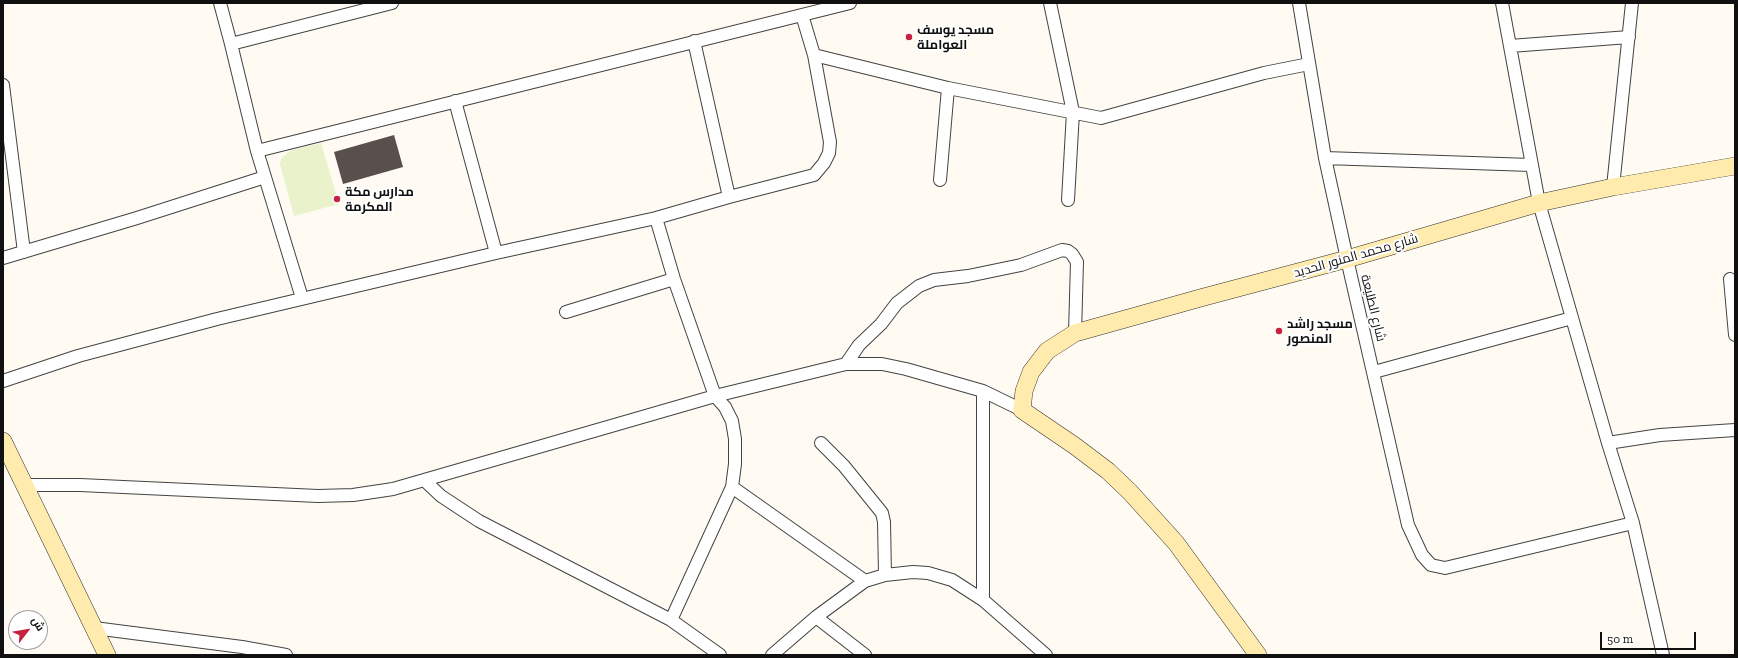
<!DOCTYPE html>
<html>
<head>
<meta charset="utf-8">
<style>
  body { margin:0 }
  #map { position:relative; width:1738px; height:658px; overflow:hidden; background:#fffbf3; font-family:"Zilla Slab",Cairo,serif }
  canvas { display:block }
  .frame { position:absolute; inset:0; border:4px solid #101010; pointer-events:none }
  .north { position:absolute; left:8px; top:610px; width:40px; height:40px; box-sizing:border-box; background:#fff; border:1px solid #9f9f9f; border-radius:50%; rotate:59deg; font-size:11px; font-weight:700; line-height:16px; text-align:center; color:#101010 }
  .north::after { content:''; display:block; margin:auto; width:14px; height:18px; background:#c6223f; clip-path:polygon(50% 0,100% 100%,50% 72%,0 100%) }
  .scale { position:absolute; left:1600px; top:632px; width:96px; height:18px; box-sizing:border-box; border:2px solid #101010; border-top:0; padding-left:5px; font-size:12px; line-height:14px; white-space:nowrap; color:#101010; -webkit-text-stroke:3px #fff; paint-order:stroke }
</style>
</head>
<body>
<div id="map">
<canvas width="1738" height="658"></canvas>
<div class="frame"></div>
<div class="north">ش</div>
<div class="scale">50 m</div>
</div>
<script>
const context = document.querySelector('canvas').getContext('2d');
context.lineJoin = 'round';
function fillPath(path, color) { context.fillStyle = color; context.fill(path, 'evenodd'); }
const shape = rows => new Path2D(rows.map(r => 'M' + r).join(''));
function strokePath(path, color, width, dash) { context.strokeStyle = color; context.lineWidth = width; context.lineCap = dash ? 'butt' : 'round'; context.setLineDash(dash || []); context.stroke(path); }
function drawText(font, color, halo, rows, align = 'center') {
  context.font = font + ' "Zilla Slab",Cairo,serif'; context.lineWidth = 4; context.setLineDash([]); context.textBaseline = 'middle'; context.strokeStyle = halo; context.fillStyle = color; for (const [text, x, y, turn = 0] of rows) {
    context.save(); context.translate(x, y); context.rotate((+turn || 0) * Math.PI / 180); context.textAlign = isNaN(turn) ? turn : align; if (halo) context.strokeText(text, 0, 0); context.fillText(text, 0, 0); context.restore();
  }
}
fillPath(shape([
  [321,143,339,204,294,216,280,164,281,159,287,153,292,150]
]), '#eaf2cc');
fillPath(shape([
  [394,135,403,167,343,184,334,152]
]), '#594f4c');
const street = shape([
  [220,3,231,44,257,151,302,298],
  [1050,3,1073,112,1068,200],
  [1299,3,1325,158,1347,259,1408,525,1422,555,1431,565,1445,568,1633,523],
  [1502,3,1539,203,1608,443,1633,523,1663,655],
  [694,41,729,197],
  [231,44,392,3],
  [1510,46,1629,37],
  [814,55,948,88,1101,118,1264,73,1309,64],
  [3,85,24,252],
  [455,101,496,253],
  [257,151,850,3],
  [1325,158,1531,165],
  [940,180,948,88],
  [1613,187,1632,3],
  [656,218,674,279,715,396,725,407,732,421,735,439,735,464,732,487,671,620],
  [3,258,137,218,265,177],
  [1730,279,1735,335],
  [566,312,674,279],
  [846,364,859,345,881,324,897,303,919,286,934,280,968,276,1021,265,1062,250,1068,251,1072,254,1077,262,1075,333],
  [1374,372,1572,318],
  [3,381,78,356,217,319,496,253,656,218,729,197,814,175,824,163,829,153,830,142,814,55,802,15],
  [821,443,844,466,882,513,884,522,885,575],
  [1608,443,1660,435,1735,430],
  [424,480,441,496,479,521,671,620,720,655],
  [25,485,80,485,318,496,353,495,393,489,715,396,846,364,882,364,906,369,983,391,1022,410],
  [732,487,865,581],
  [983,600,983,391],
  [816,617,865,655],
  [94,628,242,647,286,655],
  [772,655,816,617,865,581,885,575,913,572,928,573,952,580,983,600,1046,655]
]);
const secondary = shape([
  [3,441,107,655],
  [1258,655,1176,543,1130,492,1108,471,1075,446,1022,410,1024,391,1031,372,1047,351,1075,333,1204,297,1347,259,1539,203,1613,187,1735,166]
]);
strokePath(street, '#434343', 14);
strokePath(secondary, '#323232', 18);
strokePath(street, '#fff', 12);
strokePath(secondary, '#ffebae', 17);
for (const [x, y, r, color] of [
  [909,37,4,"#c6223f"],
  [337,199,4,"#c6223f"],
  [1279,331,4,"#c6223f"]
]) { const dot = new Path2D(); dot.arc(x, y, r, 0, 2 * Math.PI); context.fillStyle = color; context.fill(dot); strokePath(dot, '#fff', 1.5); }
drawText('bold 13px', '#101010', '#fff', [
  ["مسجد يوسف",917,30],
  ["العواملة",917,45],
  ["مدارس مكة",345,192],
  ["المكرمة",345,207],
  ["مسجد راشد",1287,324],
  ["المنصور",1287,339]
], 'left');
drawText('13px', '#101010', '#fff', [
  ["شارع محمد المنور الحديد",1356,256,-16],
  ["شارع الطليعة",1373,308,76]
]);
</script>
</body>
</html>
